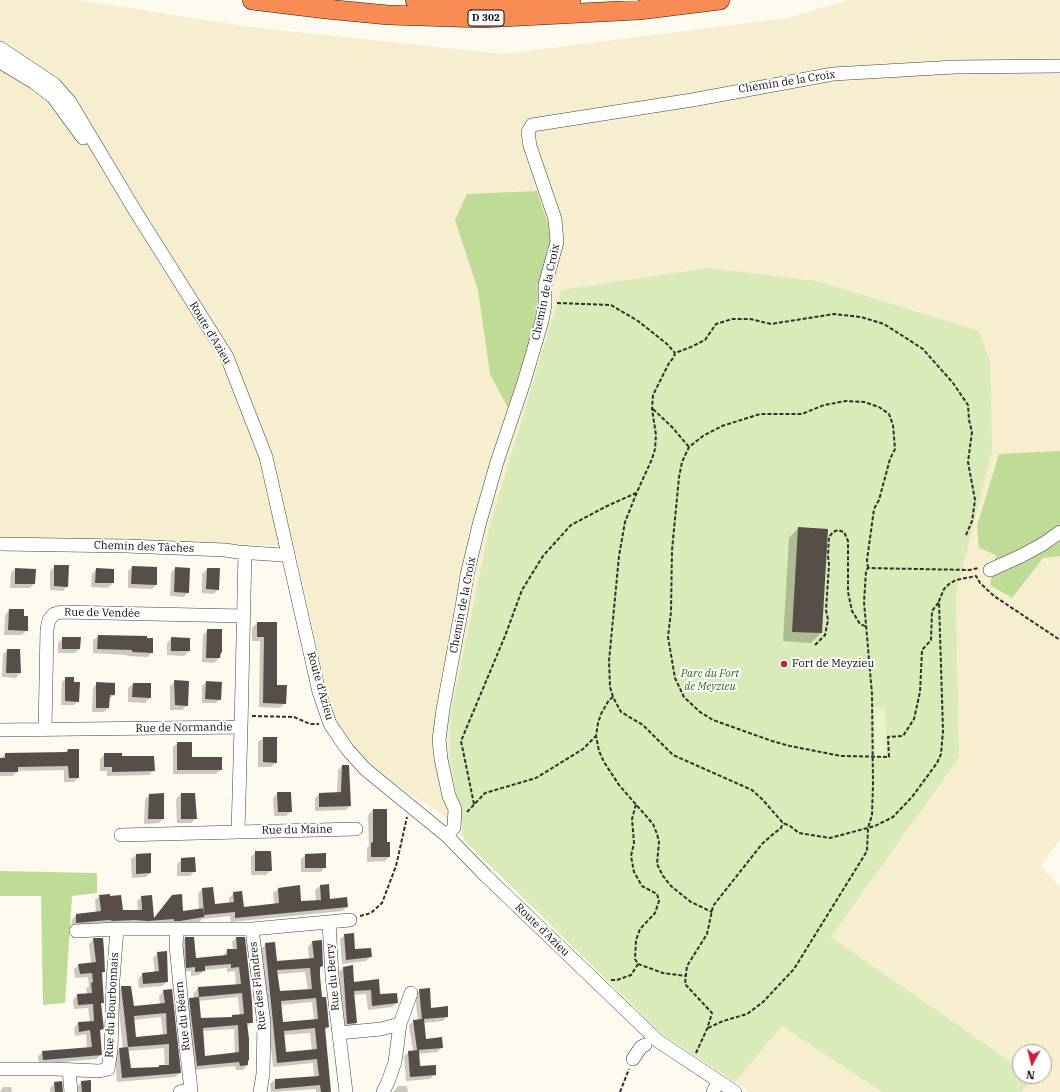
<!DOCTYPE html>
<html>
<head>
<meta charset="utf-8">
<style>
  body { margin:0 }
  #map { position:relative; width:1060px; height:1092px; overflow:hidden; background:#fffaf0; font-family:"IBM Plex Serif",serif }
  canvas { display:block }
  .north { position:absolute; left:1012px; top:1044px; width:40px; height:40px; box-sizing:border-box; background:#fff; border:1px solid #9f9f9f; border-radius:50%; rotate:187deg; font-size:11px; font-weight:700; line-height:16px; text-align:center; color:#0e0e0e }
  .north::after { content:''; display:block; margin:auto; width:14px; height:18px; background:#c3213c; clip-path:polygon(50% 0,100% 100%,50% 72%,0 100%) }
</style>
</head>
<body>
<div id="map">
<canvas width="1060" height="1092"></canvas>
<div class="north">N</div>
</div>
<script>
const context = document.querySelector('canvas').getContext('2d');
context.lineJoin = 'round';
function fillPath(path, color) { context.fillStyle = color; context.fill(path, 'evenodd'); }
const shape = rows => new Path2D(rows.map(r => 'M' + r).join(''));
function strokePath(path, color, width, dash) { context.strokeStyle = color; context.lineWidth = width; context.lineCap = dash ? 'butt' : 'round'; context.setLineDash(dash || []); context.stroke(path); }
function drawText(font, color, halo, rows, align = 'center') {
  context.font = font + ' "IBM Plex Serif",serif'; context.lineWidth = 4; context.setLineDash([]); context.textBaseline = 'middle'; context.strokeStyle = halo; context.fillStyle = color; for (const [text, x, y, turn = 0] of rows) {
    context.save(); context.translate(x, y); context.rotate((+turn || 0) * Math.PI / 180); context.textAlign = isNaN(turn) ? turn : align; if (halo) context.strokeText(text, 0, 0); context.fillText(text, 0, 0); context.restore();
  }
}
fillPath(shape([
  [0,0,79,0,250,27,504,54,787,18,848,0,1060,0,1060,839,1041,866,1060,888,1060,1092,1022,1092,1033,1077,1031,1076,1044,1076,1044,1052,1020,1052,1020,1068,831,937,959,758,956,594,992,452,561,290,490,524,450,716,450,760,464,840,443,815,387,779,353,748,331,711,294,546,0,539],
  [782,1026,882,1092,750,1092,735,1082]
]), '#f6eecf');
fillPath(shape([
  [708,268,817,281,979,331,990,362,992,452,956,594,959,758,831,937,1020,1068,1020,1076,1033,1077,1022,1092,882,1092,782,1026,735,1082,663,1035,464,840,450,760,450,716,490,524,561,290]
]), '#d8ebb8');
fillPath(shape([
  [537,191,552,236,539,285,536,321,508,408,490,374,478,290,455,220,467,194],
  [1060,451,1060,556,1043,558,1012,598,990,585,996,555,979,548,977,526,999,454],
  [0,871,97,873,97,893,72,896,65,1003,43,1005,41,896,0,896]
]), '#bedc96');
fillPath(shape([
  [874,707,885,707,887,756,875,756]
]), '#e9f2ca');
fillPath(shape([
  [798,528,821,633,811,643,783,641,789,538],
  [55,566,67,586,63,591,50,590,50,571],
  [132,567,156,585,152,589,128,588,128,571],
  [175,568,188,592,184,597,170,596,171,573],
  [15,569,34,584,30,588,10,588,11,573],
  [96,569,113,583,108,588,91,587,92,574],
  [207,569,218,589,214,594,202,593,202,574],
  [9,610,27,630,22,635,4,635,5,615],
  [257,623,276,623,276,686,285,703,280,708,259,707,260,641,252,641,252,628],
  [208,630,219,654,219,658,214,663,202,662,203,635],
  [98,636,152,652,148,657,127,656,127,655,93,653,93,640],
  [63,638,79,649,75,653,58,653,58,643],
  [172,638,189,651,184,656,167,655,167,643],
  [8,650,20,673,16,678,2,677,3,654],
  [66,678,73,683,78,701,74,705,61,705,62,682],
  [175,681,187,705,182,710,170,710,170,686],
  [206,682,220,699,216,703,202,703,202,686],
  [97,683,114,695,109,699,108,708,104,712,92,712,93,688],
  [133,684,150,698,145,703,128,702,128,688],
  [263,738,276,762,271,767,258,767,258,742],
  [178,743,191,758,221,769,216,774,173,774,173,747],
  [69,750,78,778,74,782,64,782,64,770,17,771,13,776,0,776,0,759,5,754,65,753],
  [105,754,121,756,154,770,149,775,107,776,107,771,100,771,100,759],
  [342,766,350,806,346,810,315,811,315,798,319,794,337,793,338,770],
  [278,793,291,811,286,816,274,816,273,798],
  [181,794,196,818,191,823,177,823,176,799],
  [149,795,163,819,159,823,144,824,145,799],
  [373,810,386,810,386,843,389,857,385,861,367,862,367,848,369,846,368,815],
  [256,852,271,870,266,875,251,875,251,857],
  [150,854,150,873,146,877,132,878,131,859,136,855],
  [306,855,325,867,321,872,301,872,301,859],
  [182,859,195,871,190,876,177,876,177,864],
  [320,886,330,900,347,907,342,911,231,922,230,916,202,919,199,922,175,925,71,927,72,920,76,915,96,913,95,900,100,896,109,897,122,912,138,911,137,901,142,897,153,920,182,912,199,910,198,894,202,889,214,905,229,904,229,898,234,893,243,908,275,905,273,893,278,889,300,902,316,901,315,890],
  [141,899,143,899,142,915],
  [345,935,354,950,371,956,366,961,342,964,340,939],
  [185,938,193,938,196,959,223,956,227,950,233,950,232,942,236,938,252,1022,246,1027,247,1065,243,1070,236,1070,235,1066,193,1070,185,1004,190,999,194,999,194,993,198,988,236,985,235,971,227,972,227,968,204,970,199,975,191,976,191,971,182,972,181,942],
  [238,997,240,1016,233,1016,231,1018,200,1019,198,1001],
  [234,1029,235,1054,204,1057,202,1031],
  [94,939,104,972,101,975,103,1002,100,1005,102,1029,99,1032,101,1055,96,1059,39,1064,38,1056,43,1052,87,1049,86,1034,75,1036,74,1028,78,1023,90,1022,88,1008,74,1009,73,1000,77,995,87,994,86,988,89,986,88,977,75,978,74,969,79,965,91,963,89,944],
  [312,942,322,966,319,969,321,998,328,1027,324,1031,330,1092,316,1092,316,1089,271,1092,270,1084,275,1080,314,1077,313,1063,273,1067,261,949,266,944,276,962,309,959,308,947],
  [305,972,308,990,279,993,277,974],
  [312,1002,314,1020,282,1023,280,1005],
  [310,1033,312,1051,285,1053,283,1035],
  [158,953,167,982,162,986,139,988,138,979,143,974,155,973,153,958],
  [343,968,353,983,378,980,379,995,397,1003,392,1007,368,1010,366,994,353,995,356,1023,352,1027,343,1028,339,972],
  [122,987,133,1007,160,1005,159,996,164,991,180,1073,175,1077,117,1082,115,1054,120,1049,123,1049,117,992],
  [161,1017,163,1035,135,1038,133,1020],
  [164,1048,165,1066,159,1066,158,1068,130,1069,128,1051],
  [420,990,431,1009,447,1016,443,1021,423,1023,425,1040,442,1047,437,1052,418,1054,420,1067,435,1074,430,1079,406,1081,404,1056,409,1052,413,1051,409,1025,414,1021,418,1020,415,995],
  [81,1082,91,1092,77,1092,77,1087],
  [55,1083,63,1092,50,1092,50,1088],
  [398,1086,407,1086,408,1092,393,1092],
  [3,1087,11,1087,12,1092,0,1092]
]), '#0003');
fillPath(shape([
  [798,527,828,529,822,633,792,632],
  [54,565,69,565,68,587,54,586],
  [132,566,157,567,157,585,131,584],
  [175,567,190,568,189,593,174,592],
  [15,568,36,569,35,584,15,584],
  [96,568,114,569,114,583,95,583],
  [207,568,220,568,219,590,206,589],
  [9,609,24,609,24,616,28,616,28,631,8,630],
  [257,622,277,622,277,685,287,685,286,704,263,703,264,637,257,637],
  [207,629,222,629,222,653,221,652,220,658,206,658],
  [98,635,147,636,147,638,153,638,153,653,132,652,132,650,97,649],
  [62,637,81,637,80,649,62,649],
  [171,637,190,638,190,651,171,651],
  [7,649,20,649,21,673,6,673],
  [65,677,74,677,74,682,80,682,79,702,65,701],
  [174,680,189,681,188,706,175,705],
  [206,681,222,682,221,700,205,699],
  [96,682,115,683,115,695,110,695,109,708,96,708],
  [133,683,151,683,151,698,132,697],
  [263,737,277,737,277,763,263,762],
  [177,742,192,742,192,757,222,757,222,770,177,770],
  [68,749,79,749,79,778,69,778,68,766,18,767,18,772,0,772,0,758,5,758,5,753,67,752],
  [104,753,122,753,122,756,154,756,155,771,112,772,112,767,104,767],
  [342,765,349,765,351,806,319,807,319,793,341,792],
  [277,792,291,792,292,812,278,812],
  [164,793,164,819,148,819,149,794],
  [181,793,195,793,197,819,181,819],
  [373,809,387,809,387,842,390,842,390,857,371,857,371,843,373,842],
  [255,851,271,851,272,871,255,871],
  [151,853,151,873,136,874,136,854],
  [326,853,326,868,305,868,305,854],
  [195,857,196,872,181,872,181,858],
  [329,884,330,899,347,897,348,907,235,918,235,912,204,915,202,888,213,887,215,904,234,902,233,892,242,891,244,907,279,903,278,888,300,885,301,901,321,900,320,885],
  [110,894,110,896,121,895,123,910,142,910,141,896,152,895,154,918,172,895,182,894,183,911,204,908,204,917,180,921,174,921,174,919,148,921,134,920,113,921,109,920,76,923,76,914,101,911,99,895],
  [354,933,355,949,371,948,372,957,346,960,344,934],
  [185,937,194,937,196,958,227,955,227,949,237,949,236,937,245,937,252,1001,253,1023,247,1023,249,1039,249,1060,248,1061,248,1065,240,1066,239,1062,197,1066,189,998,199,997,201,1018,232,1017,232,1015,244,1014,242,993,199,997,198,987,241,984,239,967,231,968,231,964,205,966,205,971,195,972,195,967,186,968],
  [238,1025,239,1052,205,1056,203,1028],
  [93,938,103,938,104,950,105,972,102,972,104,1003,101,1003,104,1029,100,1030,102,1055,43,1060,42,1051,92,1047,90,1030,79,1032,78,1022,94,1021,93,1004,78,1005,77,994,92,993,91,983,93,982,92,973,80,974,78,964,96,962],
  [322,940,323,966,320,967,320,976,322,997,326,997,327,1005,329,1027,325,1028,331,1092,321,1092,320,1085,275,1089,275,1079,319,1076,317,1059,277,1063,265,943,275,942,277,961,314,958,312,941],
  [310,968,312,989,280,991,277,970],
  [316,998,318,1019,283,1022,281,1001],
  [315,1028,317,1049,286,1052,284,1031],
  [167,951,168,982,143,984,142,973,159,971,157,952],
  [353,965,354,982,379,979,380,994,397,993,398,1003,372,1006,371,990,354,991,357,1023,347,1024,343,967],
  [121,986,131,986,134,1006,165,1003,163,990,172,989,181,1073,122,1078,119,1048,128,1047],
  [166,1013,167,1034,136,1037,134,1016],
  [169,1044,169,1065,159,1065,159,1067,131,1068,128,1047],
  [430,988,431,1008,448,1006,448,1017,424,1019,426,1039,442,1037,443,1048,417,1050,413,1020,422,1019,419,989],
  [419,1050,420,1066,436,1065,436,1075,410,1077,408,1051],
  [91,1080,91,1092,82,1092,81,1081],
  [62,1081,63,1092,55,1092,54,1082]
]), '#574e4a');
const minor = shape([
  [0,48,54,84,70,102,134,209,227,357,266,457,319,692,330,724,347,749,365,769,447,836,486,876,658,1041,735,1092],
  [0,62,35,83,53,97,83,138],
  [0,544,126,546,225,550,238,552,282,555,288,554],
  [990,570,1021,556,1043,544,1060,532],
  [0,730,241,727,245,552],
  [45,730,47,629,49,620,54,614,62,612,243,616],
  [238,832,241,727],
  [121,835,356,829],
  [447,836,454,827,455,809,449,796,441,759,439,740,443,709,462,607,467,575,479,525,497,462,524,382,542,321,545,304,545,285,557,242,555,219,530,146,528,132,532,125,692,100,833,74,955,67,1060,66],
  [329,922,332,976,346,1092],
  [252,929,264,1024,263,1074,260,1092],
  [177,930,176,945,184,1028,191,1090,180,1092],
  [76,931,117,929],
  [339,1033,381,1029,400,1024],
  [633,1059,641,1047,645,1045],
  [0,1069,55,1069,99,1071,108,1069,111,1050,113,980,117,929,252,929,350,920],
  [69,1070,71,1092],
  [383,1092,388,1082,395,1062,400,1024,411,993],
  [713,1092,715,1088]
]);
const highway = shape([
  [252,0,326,9,388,15,483,18,639,10,720,0],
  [415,0,483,2,552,1,571,0]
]);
strokePath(minor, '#414141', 14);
strokePath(highway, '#1f1f1f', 20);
strokePath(shape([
  [557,303,611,305,638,321,667,344,675,353],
  [653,409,672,427,689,447],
  [966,535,972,521,975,500,968,462,972,432,969,420,968,405,953,383,923,349,884,324,861,317,834,314,771,324,750,319,732,319,716,324,705,340,691,347,675,353,674,357,669,363,653,395,652,409,656,435,655,449,652,459,637,492,625,522,619,556,609,661,610,687,613,697,621,712,643,725,673,755,752,790,763,800,783,823,790,826,799,833,830,838,875,826,893,817,912,797,937,763,941,754,943,731,939,601,944,589,949,584,956,580,976,576,980,583,994,596,1060,640],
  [868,568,867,560,874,509,879,500,890,459,895,449,893,425,889,414,879,407,864,402,846,401,824,405,802,414,760,414,722,426,703,436,689,447,682,462,679,477,672,550,671,612,668,637,675,678,684,697,700,712,713,720,772,741,790,746,841,756,889,757,888,737,903,736,914,719,920,692,922,650,931,640,932,611,939,602],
  [815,645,825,635,828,620,826,610,829,565,828,556,829,537,833,532,838,530,844,532,848,541,848,592,852,611,860,624,867,627],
  [613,697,609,700,601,714,598,723,596,736,599,751,604,762,619,785,653,824,657,834,659,842,657,864,663,876,671,886,691,902,712,912],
  [252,716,294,717,310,724,319,724],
  [474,804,461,741,505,636,522,590,543,556,571,525,607,506,636,493],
  [467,812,485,793,536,778,583,749,596,736],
  [360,916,371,913,382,903,396,866,407,817],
  [638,964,663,973,686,976],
  [611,980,617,980,631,975,638,964,635,959,636,940,640,929,655,913,659,901,657,894,642,886,634,872,631,856,634,843,632,819,636,804],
  [708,1028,723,1021,747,1014,763,1002,794,969,867,851,868,828,872,815,873,784,872,694,864,602,866,571,868,568,969,570,979,568],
  [696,1053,707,1029,712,1013,685,984,687,966,707,934,713,906,762,844,772,835,781,828,783,823],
  [620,1092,629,1069]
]), '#303030', 2, [4, 2]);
strokePath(minor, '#fff', 13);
strokePath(highway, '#f98b54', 19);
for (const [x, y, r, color] of [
  [784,664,4,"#c3213c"]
]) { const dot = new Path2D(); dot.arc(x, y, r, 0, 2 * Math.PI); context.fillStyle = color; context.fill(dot); strokePath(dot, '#fff', 1.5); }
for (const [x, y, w] of [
  [486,18,36]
]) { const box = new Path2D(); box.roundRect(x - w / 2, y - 8, w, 16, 3); context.fillStyle = '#fff'; context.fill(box); strokePath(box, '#0e0e0e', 1); }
drawText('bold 10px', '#0e0e0e', null, [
  ["D 302",486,18]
]);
drawText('11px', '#0e0e0e', '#fff', [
  ["Chemin de la Croix",787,82,-9],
  ["Chemin de la Croix",546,292,-78],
  ["Route d'Azieu",210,333,59],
  ["Chemin des Tâches",144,547,2],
  ["Chemin de la Croix",463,605,-79],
  ["Rue de Vendée",102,613,1],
  ["Route d'Azieu",320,686,74],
  ["Rue de Normandie",184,728,-1],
  ["Rue du Maine",297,830,-1],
  ["Route d'Azieu",542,930,44],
  ["Rue du Berry",333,977,-95],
  ["Rue des Flandres",258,986,-96],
  ["Rue du Bourbonnais",112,1005,-87],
  ["Rue du Béarn",183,1016,-96]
]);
drawText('11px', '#0e0e0e', '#fff', [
  ["Fort de Meyzieu",792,664]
], 'left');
drawText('italic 11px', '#35691c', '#fff', [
  ["Parc du Fort",710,674],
  ["de Meyzieu",710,687]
]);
</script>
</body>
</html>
